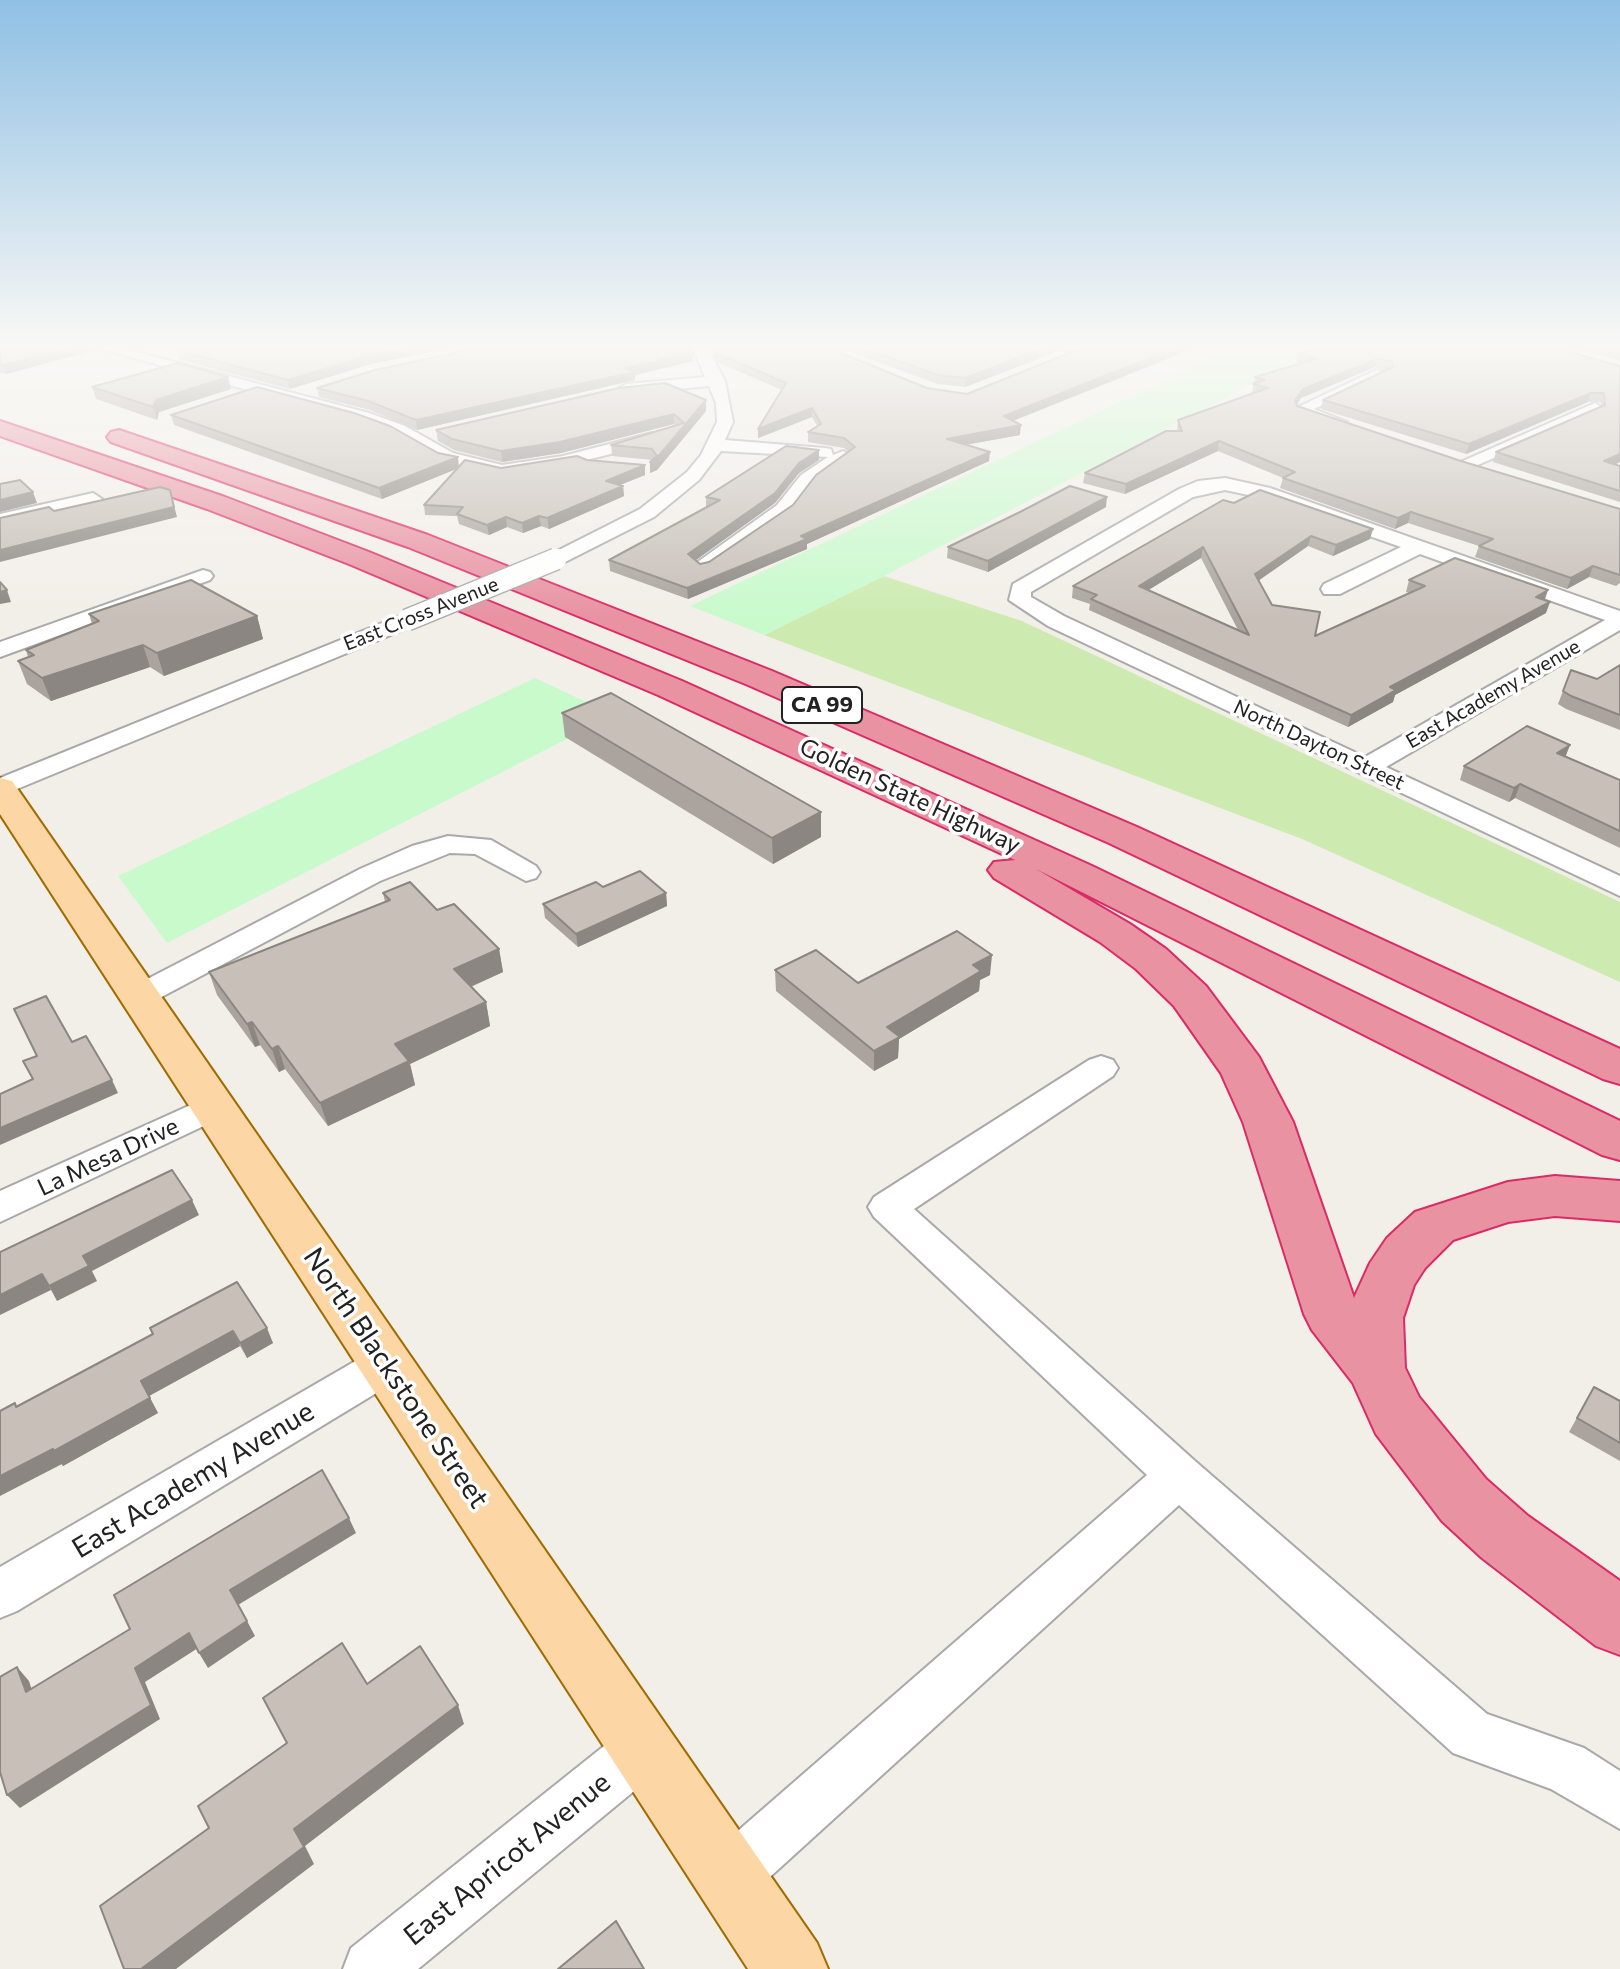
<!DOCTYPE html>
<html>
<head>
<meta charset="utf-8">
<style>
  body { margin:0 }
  canvas { display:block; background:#f2efe9 }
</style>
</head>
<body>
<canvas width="1620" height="1969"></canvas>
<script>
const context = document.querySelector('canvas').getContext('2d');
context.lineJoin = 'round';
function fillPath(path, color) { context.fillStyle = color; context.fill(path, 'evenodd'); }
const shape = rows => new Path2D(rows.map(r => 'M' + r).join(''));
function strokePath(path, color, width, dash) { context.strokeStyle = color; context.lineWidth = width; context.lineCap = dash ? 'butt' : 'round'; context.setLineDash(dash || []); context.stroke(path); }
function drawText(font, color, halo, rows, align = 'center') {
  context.font = font + ' Commissioner,sans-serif'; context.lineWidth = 7; context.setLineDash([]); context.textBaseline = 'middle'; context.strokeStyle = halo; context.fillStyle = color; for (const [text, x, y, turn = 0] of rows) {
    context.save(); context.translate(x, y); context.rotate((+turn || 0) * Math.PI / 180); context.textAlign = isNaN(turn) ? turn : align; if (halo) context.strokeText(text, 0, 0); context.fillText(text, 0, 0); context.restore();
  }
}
fillPath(shape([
  [884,576,1022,621,1620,902,1620,982,1302,839,764,635]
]), '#cdebb0');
fillPath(shape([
  [1244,343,1331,343,884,576,764,635,690,606],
  [535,678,614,715,167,943,118,876]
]), '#c8facc');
const minor = shape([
  [81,343,103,343,369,413,405,426,453,453,502,465,563,456,652,433,661,438,658,442,563,466,502,475,441,461,393,434,357,421,81,343],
  [691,343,705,343,725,381,733,422,725,440,825,448,831,449,833,455,843,451,852,456,814,483,791,513,709,570,702,572,692,566,777,505,801,475,828,457,721,451,699,480,654,517,563,563,549,563,546,559,549,555,640,509,687,472,701,455,717,422,716,403,709,386,626,394,618,389,626,384,705,377,691,343],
  [1048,343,1070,343,1087,350,1080,354,1048,343],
  [1376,370,1389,373,1314,409,1347,422,1347,430,1341,431,1305,420,1296,408,1376,370],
  [1595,403,1603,408,1601,411,1471,468,1459,468,1456,464,1595,403],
  [1225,478,1270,488,1620,611,1620,630,1386,767,1620,876,1620,896,1048,626,1009,600,1013,584,1179,489,1198,481,1225,478],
  [1225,490,1258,497,1401,547,1324,584,1321,589,1324,594,1340,594,1420,554,1605,620,1365,757,1064,616,1031,597,1031,592,1193,497,1225,490],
  [93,493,102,499,100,503,0,526,0,514,93,493],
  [203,570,210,572,213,576,210,580,0,657,0,642,203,570],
  [407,613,415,615,418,620,415,625,0,796,0,778,407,613],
  [448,836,491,840,536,866,540,872,536,878,526,881,475,854,450,853,380,881,152,1002,141,1005,130,1002,125,995,130,988,360,869,412,846,448,836],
  [1101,1056,1113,1060,1118,1068,1113,1076,914,1209,1195,1461,1487,1714,1584,1748,1620,1771,1620,1829,1551,1789,1453,1753,1179,1505,749,1896,729,1904,709,1896,701,1876,709,1856,1147,1475,874,1217,868,1207,874,1197,1089,1060,1101,1056],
  [215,1094,227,1097,233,1106,227,1115,0,1222,0,1191,215,1094],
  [386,1347,401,1352,407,1365,401,1378,17,1611,0,1618,0,1567,371,1352,386,1347],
  [643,1723,662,1730,669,1749,662,1768,418,1969,343,1969,351,1948,624,1730,643,1723]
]);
const major = shape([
  [0,778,12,781,817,1943,828,1969,748,1969,0,814,0,778]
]);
const highway = shape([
  [0,421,225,497,369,552,682,681,1092,866,1620,1121,1620,1160,1602,1155,1036,869,1130,924,1166,949,1206,986,1259,1057,1293,1122,1354,1298,1370,1263,1387,1238,1415,1212,1508,1182,1555,1176,1620,1181,1620,1221,1555,1216,1508,1222,1453,1240,1425,1268,1414,1285,1403,1318,1405,1368,1419,1397,1486,1479,1528,1516,1620,1581,1620,1655,1596,1646,1482,1558,1442,1521,1376,1434,1353,1383,1312,1330,1304,1314,1243,1122,1221,1073,1174,1006,1136,969,1100,942,994,878,988,870,994,862,1015,860,658,695,349,564,207,509,0,436,0,421],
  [119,430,428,535,772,671,1137,827,1620,1049,1620,1084,1603,1079,1109,843,748,685,408,547,111,442,107,437,111,432,119,430]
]);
strokePath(minor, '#a9a9a9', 4);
strokePath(major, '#a06b00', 4);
strokePath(highway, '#dc2a67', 4);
fillPath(minor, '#fff');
fillPath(major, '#fcd6a4');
fillPath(highway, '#e892a2');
const minorBridge = shape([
  [407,620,556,559]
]);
strokePath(minorBridge, '#a9a9a9', 24, []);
strokePath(minorBridge, '#fff', 21);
fillPath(shape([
  [0,343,96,350,6,374,0,373],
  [729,343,1079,343,965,387,938,384,848,351,840,353,1013,421,1020,435,966,445,989,461,807,544,807,549,688,599,610,571,609,560,706,507,706,497,819,460,799,473,775,503,696,560,700,564,709,562,793,505,849,452,844,448,808,442,808,432,817,426,812,417,758,438,782,390,717,362,714,356,714,347],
  [1545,343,1620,343,1620,360],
  [178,351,371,364,290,389,180,360],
  [1298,354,1620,366,1616,464,1620,466,1620,502,1493,462,1496,452,1601,406,1601,402,1588,402,1466,454,1321,409,1323,400,1387,370,1375,367,1301,398,1297,405,1461,461,1620,509,1620,583,1616,586,1589,577,1567,589,1475,557,1479,546,1408,523,1395,529,1280,488,1283,478,1218,451,1125,494,1083,483,1085,473,1177,431,1178,420,1254,393,1252,393,1255,377,1300,363,1297,363],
  [693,361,635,375,635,380,417,430,370,410,319,397,317,388],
  [92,387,231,389,159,412,157,420,96,399],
  [706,400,706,411,657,470,650,473,650,462,652,460,612,456,611,445,675,425,674,424,561,453,502,462,454,450,438,441,436,430],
  [171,415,459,467,501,468,587,460,645,465,645,475,620,485,623,486,624,496,549,529,541,526,523,533,507,527,489,535,459,524,457,516,425,515,424,505,456,469,382,499,174,425],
  [1234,503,1370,539,1333,556,1308,546,1258,581,1272,605,1315,636,1410,593,1406,592,1409,580,1545,600,1546,613,1395,695,1393,702,1348,727,1089,610,1090,604,1072,598,1073,586],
  [1201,558,1238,630,1148,590],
  [1106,507,988,572,947,558,948,547],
  [89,614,257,616,263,639,164,676,150,667,51,701,27,684,18,661,28,657,26,650,92,624],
  [1620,665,1620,730,1566,709,1558,704,1571,670,1597,679],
  [562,713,821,812,821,837,773,864,565,737],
  [1566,756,1620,780,1620,848,1515,798,1509,802,1460,780,1464,766],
  [603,887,666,893,667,906,578,947,545,918,543,904],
  [383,893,437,910,499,949,503,972,471,987,486,1002,490,1026,410,1064,415,1085,328,1126,285,1069,279,1072,260,1045,255,1047,217,995,209,972,385,902],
  [775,970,858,983,990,975,980,980,979,991,899,1039,898,1058,874,1071,776,991],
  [237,1282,273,1343,247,1358,240,1346,149,1396,158,1413,63,1466,17,1407,153,1335],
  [1594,1387,1620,1401,1620,1461,1569,1432]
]), '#aba49e');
fillPath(shape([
  [90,343,93,343,96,350,6,374,3,365],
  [174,343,188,343,175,346],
  [432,343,475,343,371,364,290,389,288,380,370,355],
  [848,343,848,351,833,354,831,349,833,346],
  [1058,343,1079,343,965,387,965,378],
  [1187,343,1207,343,1003,425,1004,416],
  [693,353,693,361,635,375,635,380,417,430,416,420,625,368],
  [1377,359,1375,367,1301,398,1293,411,1295,401,1303,389],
  [228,377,231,389,159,412,157,420,153,407,156,400],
  [1591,393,1588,402,1466,454,1469,444],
  [706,400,706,411,657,470,650,473,650,462,656,459],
  [812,408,812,417,758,438,758,429],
  [674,414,674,424,561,453,502,462,501,451],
  [1021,425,1020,435,946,448,947,439],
  [1219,441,1218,451,1125,494,1126,484],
  [819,450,819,460,799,473,775,503,689,565,688,554,799,463],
  [990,452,989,461,807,544,807,549,688,599,687,588],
  [1620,454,1620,462,1601,471,1604,461],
  [458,457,459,468,382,499,379,488],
  [645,465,645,475,607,490,606,481],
  [623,486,624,496,549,529,547,518],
  [170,490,177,517,0,562,0,550],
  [33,492,37,503,0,512,0,500],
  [1107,497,1106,507,988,572,988,561],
  [1411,512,1408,523,1395,529,1398,518],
  [539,516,541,526,523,533,522,523],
  [506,517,507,527,489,535,487,525],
  [1373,529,1370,539,1333,556,1336,545],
  [1311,536,1308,546,1252,585,1255,574],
  [1203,547,1201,558,1137,597,1139,586],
  [1593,566,1589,577,1567,589,1571,578],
  [7,590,11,602,0,604,0,592],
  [1548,590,1544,602,1536,597],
  [1550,602,1546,613,1395,695,1393,702,1348,727,1351,715,1390,687],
  [257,616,263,639,164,676,157,653],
  [143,645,150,667,51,701,42,678],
  [1570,745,1565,758,1557,753],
  [1520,784,1515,798,1509,802,1514,788],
  [821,812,821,837,773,864,772,838],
  [666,893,667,906,578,947,576,934],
  [499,949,503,972,458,992,454,969],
  [992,955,990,975,980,980,979,991,899,1039,898,1058,874,1071,874,1051,887,1027,973,965],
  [486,1002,490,1026,410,1064,415,1085,328,1126,320,1103,395,1044],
  [252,1022,260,1045,255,1047,247,1024],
  [278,1046,285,1069,279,1072,272,1049],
  [112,1080,118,1093,0,1145,0,1128],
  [192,1200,199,1215,92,1271,97,1281,57,1301,49,1286,83,1256],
  [42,1274,51,1290,0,1315,0,1295],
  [267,1328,273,1343,247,1358,240,1343],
  [233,1331,240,1346,149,1396,141,1381],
  [150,1398,158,1413,63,1466,62,1464,0,1496,0,1476],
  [349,1518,356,1533,238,1605,230,1590],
  [247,1621,255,1636,208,1668,199,1653],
  [189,1633,198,1648,145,1682,160,1719,20,1808,7,1795,135,1668],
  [17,1667,29,1681,37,1706,26,1692],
  [458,1705,464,1724,305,1846,314,1864,176,1969,141,1969,294,1829]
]), '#8b8681');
const building = shape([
  [0,343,90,343,3,365,0,365,0,343],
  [198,343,432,343,370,355,288,380,178,351,198,343],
  [501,343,677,343,693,353,625,368,635,372,416,420,368,401,317,388,375,370,501,343],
  [729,343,1058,343,965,378,938,375,848,343,833,346,831,349,927,388,967,394,1094,343,1187,343,1004,416,1021,425,947,439,990,452,801,536,807,539,687,588,609,560,720,500,706,497,786,446,819,450,799,463,775,493,688,554,700,564,709,562,793,505,816,475,855,447,844,438,808,432,821,424,812,408,758,429,786,383,716,353,714,347,729,343],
  [1334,343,1538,343,1620,366,1620,454,1604,461,1620,466,1620,491,1496,452,1605,405,1604,393,1591,393,1469,444,1323,400,1393,367,1392,361,1377,359,1303,389,1295,401,1297,406,1461,461,1620,509,1620,575,1593,566,1571,578,1479,546,1493,539,1411,512,1398,518,1283,478,1295,472,1219,441,1126,484,1085,473,1166,431,1182,431,1178,420,1268,388,1253,384,1265,380,1255,377,1316,359,1298,354,1334,343],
  [1585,343,1620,343,1620,351,1585,343],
  [178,363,228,377,156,400,153,407,92,387,178,363],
  [665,383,706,400,656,459,650,462,657,456,652,449,611,445,684,423,674,414,560,442,501,451,452,439,436,430,619,388,665,383],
  [257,387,354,413,390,426,438,453,458,457,379,488,171,415,257,387],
  [577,456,587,460,645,465,606,481,623,486,547,518,539,516,522,523,506,517,487,525,457,514,463,507,424,505,465,460,501,468,577,456],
  [20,480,33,492,0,500,0,484,20,480],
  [1070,486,1107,497,988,561,948,547,1020,512,1070,486],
  [160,487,170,490,174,507,0,550,0,518,49,507,54,511,160,487],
  [1260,490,1373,529,1336,545,1311,536,1255,574,1272,605,1320,612,1315,636,1425,586,1409,580,1455,558,1548,590,1536,597,1550,602,1390,687,1396,690,1351,715,1091,599,1097,595,1073,586,1223,500,1234,503,1260,490],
  [1203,547,1249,635,1139,586,1203,547],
  [191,580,257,616,157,653,143,645,42,678,18,661,34,655,26,650,99,621,89,614,191,580],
  [0,582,7,590,0,592,0,582],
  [1620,665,1620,715,1571,696,1563,691,1571,670,1597,679,1620,665],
  [611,693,821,812,772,838,562,713,611,693],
  [1527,726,1570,745,1557,753,1620,780,1620,831,1520,784,1514,788,1464,766,1527,726],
  [640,871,666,893,576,934,543,904,596,882,603,887,640,871],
  [410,882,437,910,454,904,499,949,454,969,486,1002,395,1044,409,1061,320,1103,278,1046,272,1049,252,1022,247,1024,209,972,390,900,383,893,410,882],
  [957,931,992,955,973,965,981,971,887,1027,900,1037,874,1051,775,970,816,950,858,983,957,931],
  [46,996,72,1042,86,1036,112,1080,0,1128,0,1094,33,1079,23,1061,37,1056,14,1009,46,996],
  [172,1170,192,1200,83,1256,89,1266,49,1286,42,1274,0,1295,0,1252,172,1170],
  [237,1282,267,1328,240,1343,233,1331,141,1381,150,1398,54,1451,53,1449,0,1476,0,1411,15,1403,16,1407,153,1334,150,1328,237,1282],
  [1594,1387,1620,1401,1620,1443,1577,1418,1594,1387],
  [322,1470,349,1518,230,1590,247,1621,199,1653,189,1633,135,1668,151,1705,7,1795,0,1772,0,1677,17,1667,26,1692,130,1629,114,1595,322,1470],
  [342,1643,367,1684,420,1646,458,1705,294,1829,304,1847,141,1969,124,1969,100,1906,209,1828,198,1806,287,1743,263,1698,342,1643],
  [616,1921,644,1969,558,1969,616,1921]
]);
fillPath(building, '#c7bfb8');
strokePath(building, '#8b8681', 2);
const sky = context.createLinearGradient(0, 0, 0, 618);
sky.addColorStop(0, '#8fc0e4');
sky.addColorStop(0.56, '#f9f8f5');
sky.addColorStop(1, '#f9f8f500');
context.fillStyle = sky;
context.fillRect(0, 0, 1620, 618);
drawText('20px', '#222', '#fff', [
  ["East Cross Avenue",421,614,-22],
  ["East Academy Avenue",1493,694,-30],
  ["North Dayton Street",1319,745,25]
]);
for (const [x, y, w] of [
  [822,705,80]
]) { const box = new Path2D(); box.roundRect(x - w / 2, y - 18, w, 36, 6); context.fillStyle = '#fff'; context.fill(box); strokePath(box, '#222', 2); }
drawText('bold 22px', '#222', null, [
  ["CA 99",822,705]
]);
drawText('24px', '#222', '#fff', [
  ["Golden State Highway",910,796,25],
  ["La Mesa Drive",108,1157,-25]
]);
drawText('28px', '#222', '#fff', [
  ["North Blackstone Street",396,1378,56],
  ["East Academy Avenue",193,1480,-31],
  ["East Apricot Avenue",507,1859,-39]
]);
</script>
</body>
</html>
